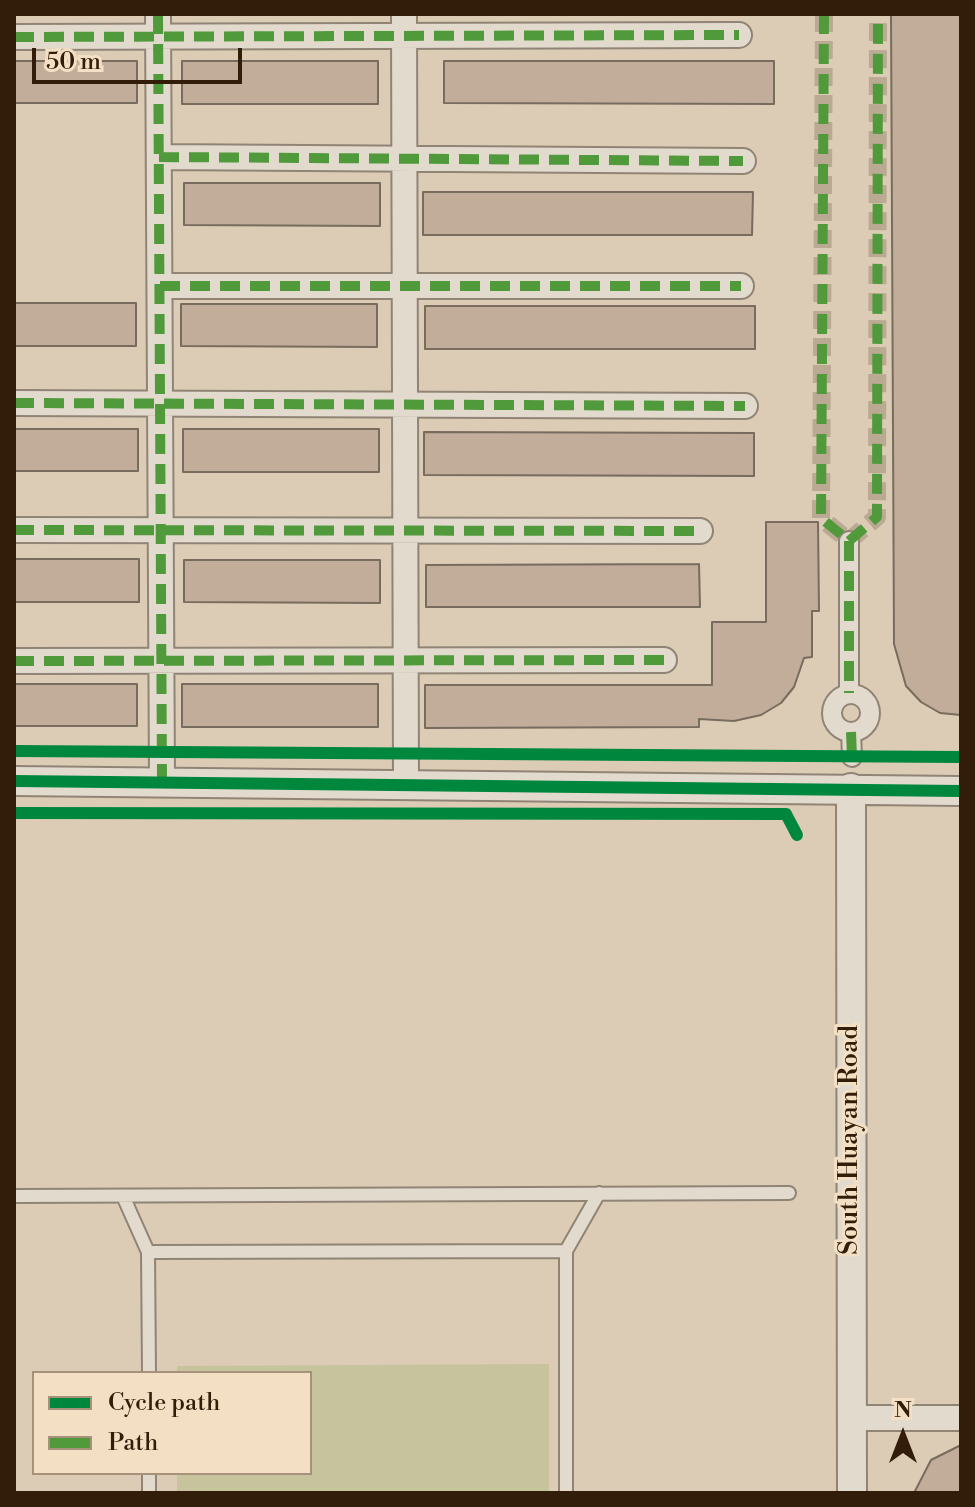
<!DOCTYPE html>
<html>
<head>
<meta charset="utf-8">
<style>
  body { margin:0 }
  #map { position:relative; width:975px; height:1507px; overflow:hidden; background:#dcccb5; font-family:"Libre Bodoni",serif }
  canvas { display:block }
  .frame { position:absolute; inset:0; border:16px solid #321d0a; pointer-events:none }
  .legend { position:absolute; left:32px; top:1371px; width:280px; height:104px; box-sizing:border-box; background:#f3e0c4; border:2px solid #a6927a; margin:0; padding:10px 14px; list-style:none; font-size:24px; color:#321d0a }
  .legend li { display:flex; align-items:center; gap:16px; height:40px }
  .legend b { width:40px; border:2px solid #a6927a }
  .north { position:absolute; left:863px; top:1395px; width:80px; height:80px; -webkit-text-stroke:6px #f3e0c4; paint-order:stroke; rotate:0deg; font-size:22px; font-weight:700; line-height:32px; text-align:center; color:#321d0a }
  .north::after { content:''; display:block; margin:auto; width:28px; height:36px; background:#321d0a; clip-path:polygon(50% 0,100% 100%,50% 72%,0 100%) }
  .scale { position:absolute; left:32px; top:48px; width:210px; height:36px; box-sizing:border-box; border:4px solid #321d0a; border-top:0; padding-left:10px; font-size:24px; line-height:28px; white-space:nowrap; color:#321d0a; -webkit-text-stroke:6px #f3e0c4; paint-order:stroke }
</style>
</head>
<body>
<div id="map">
<canvas width="975" height="1507"></canvas>
<div class="frame"></div>
<ul class="legend">
<li><b style="height:10px;background:#00873e"></b>Cycle path</li>
<li><b style="height:10px;background:#509a3b"></b>Path</li>
</ul>
<div class="north">N</div>
<div class="scale">50 m</div>
</div>
<script>
const context = document.querySelector('canvas').getContext('2d');
context.lineJoin = 'round';
function fillPath(path, color) { context.fillStyle = color; context.fill(path, 'evenodd'); }
const shape = rows => new Path2D(rows.map(r => 'M' + r).join(''));
function strokePath(path, color, width, dash) { context.strokeStyle = color; context.lineWidth = width; context.lineCap = dash ? 'butt' : 'round'; context.setLineDash(dash || []); context.stroke(path); }
function drawText(font, color, halo, rows, align = 'center') {
  context.font = font + ' "Libre Bodoni",serif'; context.lineWidth = 6; context.setLineDash([]); context.textBaseline = 'middle'; context.strokeStyle = halo; context.fillStyle = color; for (const [text, x, y, turn = 0] of rows) {
    context.save(); context.translate(x, y); context.rotate((+turn || 0) * Math.PI / 180); context.textAlign = isNaN(turn) ? turn : align; if (halo) context.strokeText(text, 0, 0); context.fillText(text, 0, 0); context.restore();
  }
}
fillPath(shape([
  [549,1364,549,1493,177,1493,177,1473,310,1473,310,1373,177,1373,177,1366]
]), '#c6c39d');
const building = shape([
  [891,14,961,14,961,715,940,713,921,702,906,686,894,644,891,14],
  [14,61,137,61,137,103,14,103,14,61],
  [182,61,378,61,378,104,182,104,182,61],
  [444,61,774,61,774,104,444,103,444,61],
  [184,183,380,183,380,226,184,225,184,183],
  [423,192,753,192,752,235,423,235,423,192],
  [14,303,136,303,136,346,14,346,14,303],
  [181,304,377,304,377,347,181,346,181,304],
  [425,306,755,306,755,349,425,349,425,306],
  [14,429,138,429,138,471,14,471,14,429],
  [183,429,379,429,379,472,183,472,183,429],
  [424,432,754,433,754,476,424,475,424,432],
  [766,522,818,522,819,611,812,611,812,657,804,658,794,687,781,703,761,715,734,721,699,719,699,727,425,728,425,685,712,685,712,622,766,622,766,522],
  [14,559,139,559,139,602,14,602,14,559],
  [184,560,380,560,380,603,184,602,184,560],
  [699,564,700,607,426,607,426,565,699,564],
  [14,684,137,684,137,726,14,726,14,684],
  [182,684,378,684,378,727,182,727,182,684],
  [961,1445,961,1493,914,1493,931,1460,961,1445]
]);
fillPath(building, '#c2ad9b');
strokePath(building, '#776c5e', 2);
strokePath(shape([
  [824,14,821,518,849,541,877,517,878,14]
]), '#baa993', 18, [18, 9]);
const service = shape([
  [14,1196,789,1193],
  [123,1196,148,1252,149,1373],
  [566,1251,599,1193],
  [148,1252,566,1251,566,1493],
  [149,1473,149,1493]
]);
const pedestrian = shape([
  [849,541,849,693],
  '832 713a19 19 0 1 1 38 0a19 19 0 1 1-38 0Z',
  [851,732,852,757]
]);
const minor = shape([
  [158,14,162,782],
  [404,14,406,784],
  [14,37,739,35],
  [159,157,743,161],
  [160,286,741,286],
  [14,403,745,406],
  [14,530,700,531],
  [14,661,664,660],
  [853,1418,961,1418]
]);
const tertiary = shape([
  [14,781,961,791],
  [851,788,852,1493]
]);
strokePath(service, '#908475', 16);
strokePath(pedestrian, '#908475', 22);
strokePath(minor, '#908475', 28);
strokePath(tertiary, '#908475', 32);
strokePath(service, '#e3dace', 12);
strokePath(pedestrian, '#e3dace', 18);
strokePath(minor, '#e3dace', 24);
strokePath(tertiary, '#e3dace', 28);
strokePath(shape([
  [158,14,162,782],
  [824,14,821,518,849,541],
  [14,37,739,35],
  [159,157,743,161],
  [160,286,741,286],
  [14,403,745,406],
  [14,530,700,531],
  [849,541,877,517,878,14],
  [849,541,849,693],
  [14,661,664,660],
  [851,732,852,757]
]), '#509a3b', 10, [20, 10]);
strokePath(shape([
  [14,751,961,757],
  [14,781,961,791],
  [14,813,786,814,797,835]
]), '#00873e', 12);
drawText('26px', '#321d0a', '#f3e0c4', [
  ["South Huayan Road",851,1140,-90]
]);
</script>
</body>
</html>
